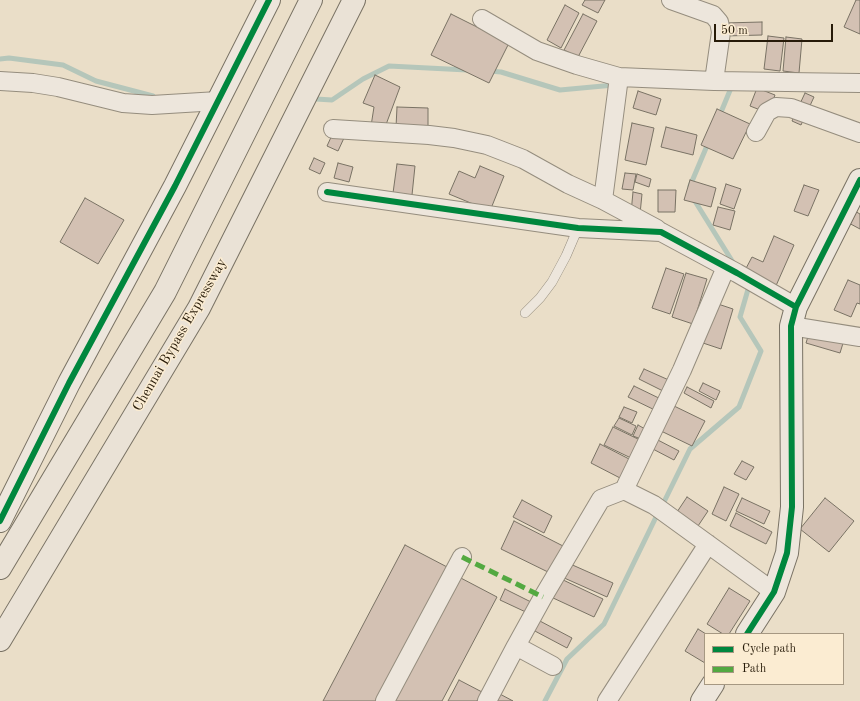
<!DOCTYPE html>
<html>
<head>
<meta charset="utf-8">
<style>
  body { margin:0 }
  #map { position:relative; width:860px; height:701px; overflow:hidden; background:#eadec8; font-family:"Old Standard TT",serif }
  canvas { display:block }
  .legend { position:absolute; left:704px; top:633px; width:140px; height:52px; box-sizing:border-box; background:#fbecd2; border:1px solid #a69882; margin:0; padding:5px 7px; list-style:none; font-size:12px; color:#271b09 }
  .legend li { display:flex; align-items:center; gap:8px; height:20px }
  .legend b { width:20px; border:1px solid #a69882 }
  .scale { position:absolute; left:714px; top:24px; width:119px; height:18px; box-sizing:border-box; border:2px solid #271b09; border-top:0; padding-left:5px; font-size:12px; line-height:14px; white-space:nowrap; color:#271b09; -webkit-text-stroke:3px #fbecd2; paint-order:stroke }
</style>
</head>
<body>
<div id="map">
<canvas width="860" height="701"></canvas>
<ul class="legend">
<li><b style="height:5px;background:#00873e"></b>Cycle path</li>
<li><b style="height:5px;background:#53a941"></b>Path</li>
</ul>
<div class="scale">50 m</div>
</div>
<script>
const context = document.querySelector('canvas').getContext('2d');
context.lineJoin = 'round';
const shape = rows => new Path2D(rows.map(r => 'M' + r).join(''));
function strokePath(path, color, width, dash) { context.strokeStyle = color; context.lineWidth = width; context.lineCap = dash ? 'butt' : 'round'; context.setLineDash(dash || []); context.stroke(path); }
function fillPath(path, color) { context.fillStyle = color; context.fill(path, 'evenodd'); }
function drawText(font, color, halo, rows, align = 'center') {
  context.font = font + ' "Old Standard TT",serif'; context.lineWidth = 3; context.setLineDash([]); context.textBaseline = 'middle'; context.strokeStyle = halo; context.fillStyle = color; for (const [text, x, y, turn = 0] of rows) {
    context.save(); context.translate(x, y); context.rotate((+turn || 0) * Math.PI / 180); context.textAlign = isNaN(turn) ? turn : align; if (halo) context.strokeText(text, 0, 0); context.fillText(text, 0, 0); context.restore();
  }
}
strokePath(shape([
  [0,59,9,58,63,65,96,81,153,96],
  [489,71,501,72,560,90,614,85],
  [316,99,332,100,363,79,389,66,467,70],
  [719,117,731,88,726,88],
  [690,186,709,141],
  [693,198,734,264],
  [662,506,690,449,739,407,761,351,740,317,749,286,747,284],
  [545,701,567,659,604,624,658,513]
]), '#b5c6ba', 5);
const building = shape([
  [585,0,605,0,598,13,582,5,585,0],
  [856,0,860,0,860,34,844,27,856,0],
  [565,5,579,13,561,48,547,40,565,5],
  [451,14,509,43,489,83,431,55,451,14],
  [583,14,597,21,578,57,564,50,583,14],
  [762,22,762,35,724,36,724,23,762,22],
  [768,36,784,38,780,71,764,69,768,36],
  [786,37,802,39,799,73,783,71,786,37],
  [375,75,400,87,384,130,371,126,374,107,363,103,375,75],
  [757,88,775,95,768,113,750,106,757,88],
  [638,91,661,99,656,115,633,108,638,91],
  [805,93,814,97,801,125,792,121,805,93],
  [397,107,428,108,428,128,396,127,397,107],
  [717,109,750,124,733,159,701,145,717,109],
  [632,123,654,128,646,165,625,160,632,123],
  [666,127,697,135,693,155,661,147,666,127],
  [333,133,344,138,338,151,327,146,333,133],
  [314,158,325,163,320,174,309,169,314,158],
  [338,163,353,167,349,182,334,178,338,163],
  [397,164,415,166,412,195,393,193,397,164],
  [480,166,504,176,490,211,449,194,459,171,475,178,480,166],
  [625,173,636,174,633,190,622,189,625,173],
  [637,174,651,179,649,187,635,182,637,174],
  [690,180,716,188,711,207,684,200,690,180],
  [726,184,741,189,734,209,720,204,726,184],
  [804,185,819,190,808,216,794,211,804,185],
  [658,190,676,190,675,212,658,212,658,190],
  [633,192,642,194,640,214,631,213,633,192],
  [85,198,124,220,98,264,60,242,85,198],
  [718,207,735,211,730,230,713,225,718,207],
  [851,209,860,214,860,229,845,221,851,209],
  [774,236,794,245,775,288,743,274,752,257,763,262,774,236],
  [666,268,684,274,670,314,652,308,666,268],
  [686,273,707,279,693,324,672,317,686,273],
  [848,280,860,285,860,304,857,303,851,317,834,310,848,280],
  [715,303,733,309,721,349,703,343,715,303],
  [810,330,844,340,840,353,806,343,810,330],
  [644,369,671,381,665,392,639,379,644,369],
  [703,383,720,391,716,400,699,391,703,383],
  [634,386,667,402,661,413,628,397,634,386],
  [687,387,714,401,711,408,684,393,687,387],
  [672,405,705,421,692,446,659,430,672,405],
  [624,407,637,412,632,423,619,417,624,407],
  [619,418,636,426,632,435,614,426,619,418],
  [638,425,645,429,641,439,633,436,638,425],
  [613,427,640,440,631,458,604,445,613,427],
  [654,438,679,451,674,460,649,447,654,438],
  [600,444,631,460,622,479,591,463,600,444],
  [742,461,754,467,746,480,734,474,742,461],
  [724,487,739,494,726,521,712,514,724,487],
  [687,497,708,511,698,526,677,512,687,497],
  [742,498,770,511,764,524,736,511,742,498],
  [825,498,854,521,829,552,800,529,825,498],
  [522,500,552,516,544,533,513,517,522,500],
  [736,513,772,532,766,544,730,526,736,513],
  [514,521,563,546,550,573,501,549,514,521],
  [405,545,449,568,379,701,323,701,405,545],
  [568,563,613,583,607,597,562,577,568,563],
  [457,576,497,597,442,701,391,701,457,576],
  [559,578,603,599,594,617,551,597,559,578],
  [729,588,750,601,729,634,723,634,707,624,729,588],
  [505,589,535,604,530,614,500,600,505,589],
  [538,620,572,638,567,648,533,630,538,620],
  [698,629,706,634,705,663,685,651,698,629],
  [459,680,482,692,477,701,448,701,459,680],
  [498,693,513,701,494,701,498,693]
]);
fillPath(building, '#d3c1b3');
strokePath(building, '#797264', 1);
const lane = shape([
  [525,313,540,298,552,282,566,256,578,228]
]);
const street = shape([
  [671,0,713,15,719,22,721,32,714,81],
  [482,19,537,51,577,65,619,77,714,81,860,83],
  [0,81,33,83,58,87,123,103,152,105,218,101],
  [333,129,429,135,454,138,487,145,523,159,568,184,603,200,657,229],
  [756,132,767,112,776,107,791,108,860,133],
  [327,192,578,228,661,232,737,273,796,307],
  [603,200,619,77],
  [791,326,860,337],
  [624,490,682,370,726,267],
  [516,646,543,597,601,499,624,490,654,505,774,592],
  [385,701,462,557],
  [487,701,516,646,553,666],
  [607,701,708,544]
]);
const secondary = shape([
  [0,521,69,383,175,186,269,0],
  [747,634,774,592,787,553,792,507,791,326,796,307,860,180],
  [702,701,713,684]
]);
const highway = shape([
  [0,568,165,292,311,0],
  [0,640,199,308,354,0]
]);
strokePath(lane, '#958d7e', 10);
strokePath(street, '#958d7e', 20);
strokePath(secondary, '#797264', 24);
strokePath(highway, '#797264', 24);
strokePath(lane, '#ede6dc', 9);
strokePath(street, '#ede6dc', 18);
strokePath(secondary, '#ede6dc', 22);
strokePath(highway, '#eae2d6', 22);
strokePath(shape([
  [462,557,543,597]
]), '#53a941', 5, [10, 5]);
strokePath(shape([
  [327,192,578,228,661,232,737,273,796,307],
  [0,521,69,383,175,186,269,0],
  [747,634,774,592,787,553,792,507,791,326,796,307,860,180]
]), '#00873e', 6);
drawText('14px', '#271b09', '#fbecd2', [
  ["Chennai Bypass Expressway",180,335,-60]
]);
</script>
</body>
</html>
